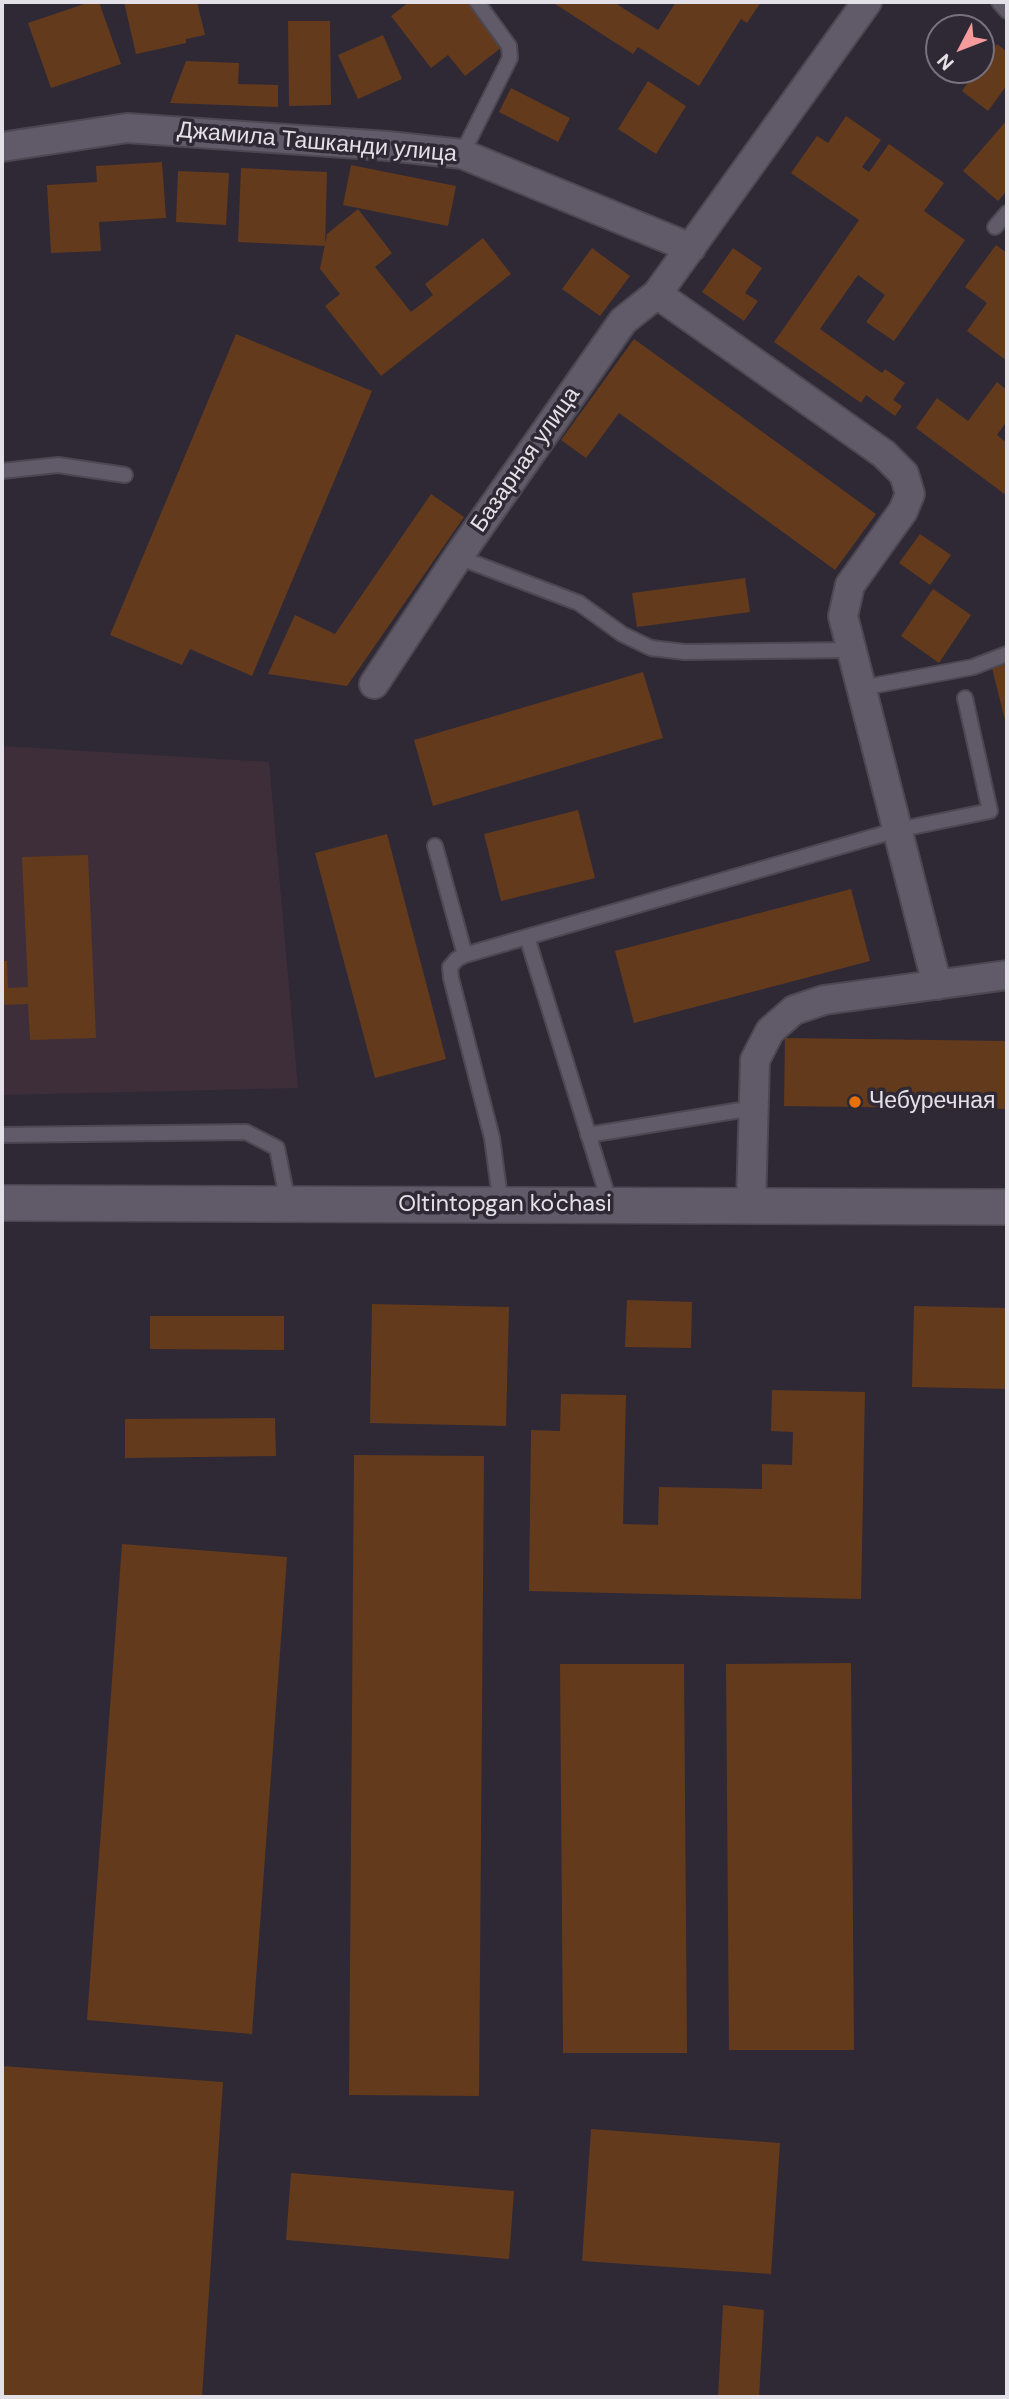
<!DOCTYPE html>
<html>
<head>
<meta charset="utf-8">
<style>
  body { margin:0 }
  #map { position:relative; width:1009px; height:2399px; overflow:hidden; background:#2f2936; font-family:"DM Sans",sans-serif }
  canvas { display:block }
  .frame { position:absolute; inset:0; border:4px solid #e4e0e8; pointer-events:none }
  .north { position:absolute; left:925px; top:14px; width:70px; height:70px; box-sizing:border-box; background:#2f2936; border:2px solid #77727d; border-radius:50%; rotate:228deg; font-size:19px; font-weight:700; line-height:28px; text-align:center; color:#e4e0e8 }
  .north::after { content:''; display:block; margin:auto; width:24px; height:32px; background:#f59b9c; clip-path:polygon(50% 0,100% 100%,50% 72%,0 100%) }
</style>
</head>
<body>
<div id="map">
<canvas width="1009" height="2399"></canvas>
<div class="frame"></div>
<div class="north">N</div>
</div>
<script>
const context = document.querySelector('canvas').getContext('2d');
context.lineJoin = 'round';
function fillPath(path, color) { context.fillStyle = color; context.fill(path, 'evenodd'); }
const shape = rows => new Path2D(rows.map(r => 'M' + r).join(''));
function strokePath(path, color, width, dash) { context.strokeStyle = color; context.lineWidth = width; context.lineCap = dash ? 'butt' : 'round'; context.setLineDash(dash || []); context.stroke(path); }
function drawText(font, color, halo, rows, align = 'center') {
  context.font = font + ' "DM Sans",sans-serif'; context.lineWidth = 7; context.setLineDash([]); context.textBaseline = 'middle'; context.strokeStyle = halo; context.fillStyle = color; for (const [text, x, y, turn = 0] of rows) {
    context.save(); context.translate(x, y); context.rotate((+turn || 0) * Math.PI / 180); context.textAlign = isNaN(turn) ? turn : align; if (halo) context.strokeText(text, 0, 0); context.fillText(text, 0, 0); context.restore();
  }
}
fillPath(shape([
  [2,746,269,762,298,1088,2,1095]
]), '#3e2e39');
fillPath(shape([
  [90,2,99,2,121,64,51,88,28,23],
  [124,2,197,2,205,35,186,39,186,43,136,54],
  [409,2,467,2,502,47,465,76,448,55,431,68,391,16],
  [556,2,619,2,618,5,658,30,676,2,761,2,747,23,741,19,699,86,638,47,633,54,555,4],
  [288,21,330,21,331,105,289,106],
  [383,35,402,79,358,99,338,55],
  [997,44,1007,52,1007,85,988,111,962,91,977,70,981,70,981,65],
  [186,61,239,63,238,84,278,85,278,107,170,103],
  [648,81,686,106,656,154,618,129],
  [511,88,570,118,558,142,499,112],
  [846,116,881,140,862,167,869,172,889,144,944,183,924,211,965,240,894,341,866,322,885,295,858,275,820,329,882,373,885,369,905,383,893,400,902,406,895,416,866,395,861,403,774,342,859,220,791,173,817,136,828,143],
  [1007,120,1007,191,998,201,963,171],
  [162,162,166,218,99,222,101,251,51,253,47,185,97,182,96,166],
  [351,165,456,186,448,226,343,205],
  [241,168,327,172,325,246,238,242],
  [178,171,229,173,226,225,176,222],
  [358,209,392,253,375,267,411,312,433,295,425,284,483,238,511,274,381,376,325,306,340,294,320,269,327,234],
  [996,245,1007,253,1007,361,967,331,987,303,965,287],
  [592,248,630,276,600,316,562,289],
  [733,248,762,268,745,293,758,301,744,321,702,292],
  [236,334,372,391,252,676,190,649,182,665,110,635],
  [634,339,876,514,835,570,619,413,586,458,561,440],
  [997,382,1007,390,1007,421,997,435,1007,443,1007,496,916,428,937,398,968,421],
  [431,494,464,517,347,686,268,674,295,615,335,634],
  [920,534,951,555,930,585,899,563],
  [745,578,750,612,637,627,632,593],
  [933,589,971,615,939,663,901,636],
  [1007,664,1007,724,1006,724,992,668],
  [643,672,663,738,433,806,414,740],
  [578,810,595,878,501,901,484,834],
  [387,834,446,1059,375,1078,315,853],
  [88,855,96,1038,30,1040,28,1004,2,1005,2,961,7,961,8,988,28,987,22,857],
  [851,889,870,961,634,1023,615,951],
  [785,1038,1007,1041,1007,1109,784,1106],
  [627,1300,692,1302,691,1348,625,1347],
  [372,1304,509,1307,506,1426,370,1423],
  [914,1306,1007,1308,1007,1389,912,1387],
  [150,1316,284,1316,284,1350,150,1349],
  [772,1390,865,1392,861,1599,529,1591,531,1430,560,1431,561,1394,626,1395,623,1524,658,1525,659,1487,762,1489,762,1464,792,1465,793,1432,771,1431],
  [275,1418,276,1456,125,1458,125,1419],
  [354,1455,484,1456,479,2096,349,2095],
  [122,1544,287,1557,252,2034,87,2020],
  [851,1663,854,2050,729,2050,726,1664],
  [560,1664,684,1664,687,2053,563,2053],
  [2,2066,223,2082,202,2397,2,2397],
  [591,2129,780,2143,771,2274,582,2261],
  [291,2173,514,2191,509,2259,286,2240],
  [723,2305,764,2310,759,2397,718,2397]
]), '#633a1c');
const service = shape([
  [999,2,1007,11],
  [462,154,510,58,509,46,477,2],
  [995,227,1007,213],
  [2,471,58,465,125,475],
  [458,557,579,603,622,634,651,648,685,652,851,650],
  [861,688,973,667,1007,654],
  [435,846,465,955],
  [2,1135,246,1132,277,1148,288,1203],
  [588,1135,753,1108],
  [610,1204,527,937,897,830,990,811,965,698],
  [501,1205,492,1138,451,978,450,967,457,959,465,955,527,937]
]);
const minor = shape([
  [2,147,127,128,388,146,462,154,691,248],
  [657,294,884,454,904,474,910,494,903,511,850,585,843,616,937,985],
  [374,684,458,557,623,321,657,294,867,2],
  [751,1205,755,1060,770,1031,794,1010,824,1000,1007,975]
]);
const tertiary = shape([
  [2,1203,1007,1207]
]);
strokePath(service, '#4c4852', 18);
strokePath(minor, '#4c4852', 32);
strokePath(tertiary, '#4c4852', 38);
strokePath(service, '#615a68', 14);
strokePath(minor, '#615a68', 28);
strokePath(tertiary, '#615a68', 35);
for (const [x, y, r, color] of [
  [855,1102,7,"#e8710a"]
]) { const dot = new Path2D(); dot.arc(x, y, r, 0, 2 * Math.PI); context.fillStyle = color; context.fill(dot); strokePath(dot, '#2f2936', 2.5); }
drawText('23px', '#e4e0e8', '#2f2936', [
  ["Джамила Ташканди улица",317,143,5],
  ["Базарная улица",526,460,-55],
  ["Oltintopgan ko'chasi",505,1205]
]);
drawText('23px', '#e4e0e8', '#2f2936', [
  ["Чебуречная",869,1102]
], 'left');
</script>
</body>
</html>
